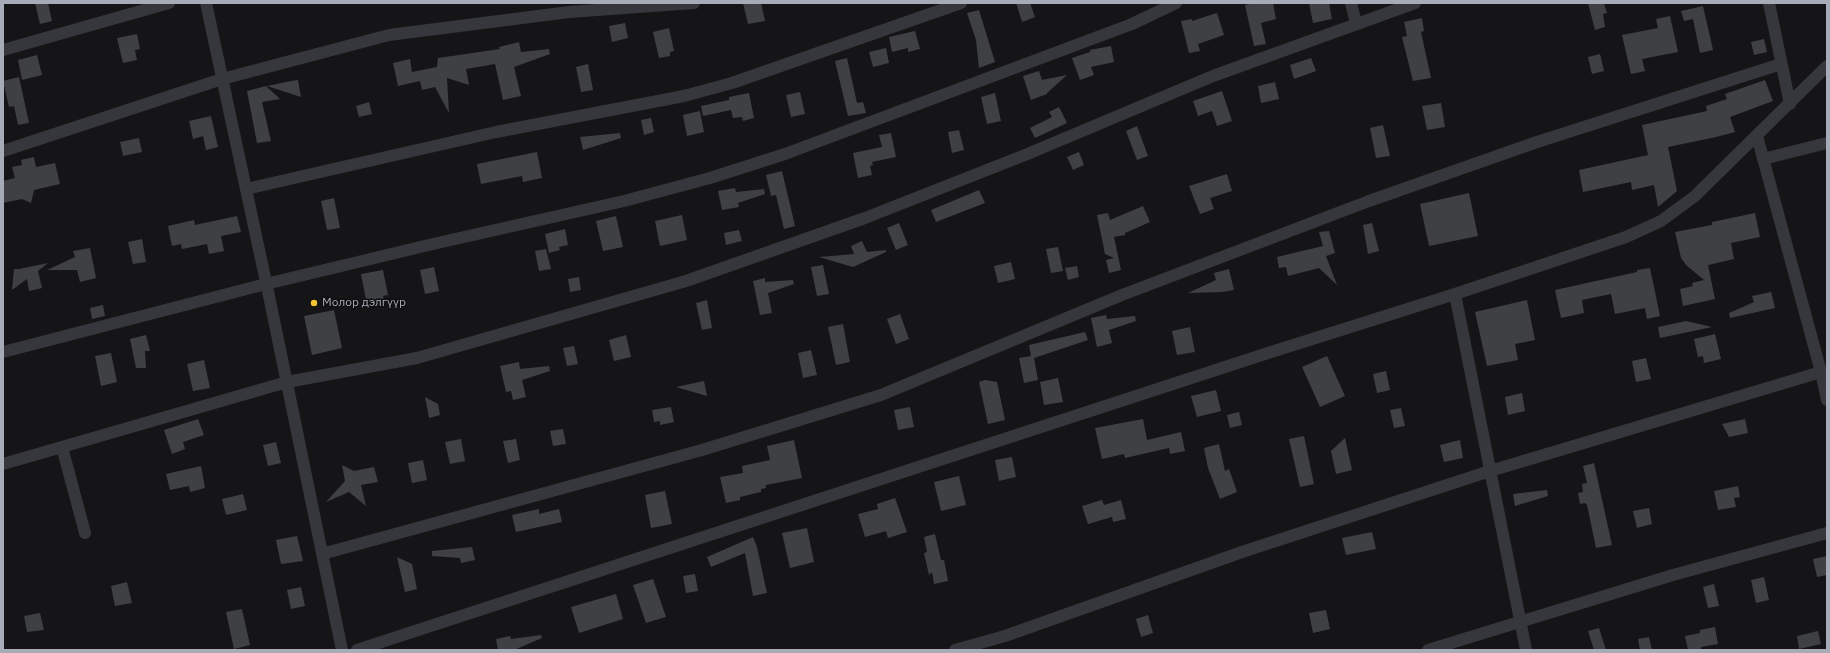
<!DOCTYPE html>
<html>
<head>
<meta charset="utf-8">
<style>
  body { margin:0 }
  #map { position:relative; width:1830px; height:653px; overflow:hidden; background:#151517; font-family:"IBM Plex Sans",sans-serif }
  canvas { display:block }
  .frame { position:absolute; inset:0; border:4px solid #a7abb7; pointer-events:none }
</style>
</head>
<body>
<div id="map">
<canvas width="1830" height="653"></canvas>
<div class="frame"></div>
</div>
<script>
const context = document.querySelector('canvas').getContext('2d');
context.lineJoin = 'round';
function fillPath(path, color) { context.fillStyle = color; context.fill(path, 'evenodd'); }
const shape = rows => new Path2D(rows.map(r => 'M' + r).join(''));
function strokePath(path, color, width, dash) { context.strokeStyle = color; context.lineWidth = width; context.lineCap = dash ? 'butt' : 'round'; context.setLineDash(dash || []); context.stroke(path); }
function drawText(font, color, halo, rows, align = 'center') {
  context.font = font + ' "IBM Plex Sans",sans-serif'; context.lineWidth = 3; context.setLineDash([]); context.textBaseline = 'middle'; context.strokeStyle = halo; context.fillStyle = color; for (const [text, x, y, turn = 0] of rows) {
    context.save(); context.translate(x, y); context.rotate((+turn || 0) * Math.PI / 180); context.textAlign = isNaN(turn) ? turn : align; if (halo) context.strokeText(text, 0, 0); context.fillText(text, 0, 0); context.restore();
  }
}
fillPath(shape([
  [35,3,48,3,52,21,40,24],
  [743,3,761,3,765,21,748,24],
  [1016,3,1030,3,1035,17,1022,22],
  [1253,3,1273,3,1276,19,1261,23,1266,44,1254,46,1245,5],
  [1309,3,1329,3,1332,19,1313,23],
  [1588,3,1604,3,1607,13,1603,14,1605,27,1595,30],
  [1703,6,1713,50,1700,53,1693,19,1684,21,1681,11],
  [979,10,995,62,979,68,976,40,967,13],
  [1217,13,1224,35,1198,44,1200,51,1189,53,1181,21,1192,19,1192,21],
  [1670,16,1678,52,1642,59,1645,71,1631,74,1622,35,1658,28,1656,19],
  [1422,18,1424,31,1421,32,1431,78,1413,81,1402,37,1407,36,1404,22],
  [625,23,628,38,612,42,609,26],
  [669,28,674,51,670,52,670,56,659,58,653,32],
  [915,31,920,49,908,52,908,48,892,52,889,37],
  [137,34,140,49,135,50,137,60,123,63,117,38],
  [1764,39,1767,52,1754,55,1751,42],
  [519,42,521,52,549,49,550,54,514,67,521,96,503,100,495,64,466,69,469,85,447,78,449,113,435,87,422,90,420,81,398,86,393,63,410,59,412,72,437,67,438,58,500,49,499,47],
  [1111,46,1114,62,1091,67,1094,75,1080,80,1072,58,1090,52,1090,50],
  [886,48,889,63,873,67,869,52],
  [1600,54,1604,71,1592,74,1588,57],
  [37,55,42,75,22,80,18,60],
  [847,58,857,103,863,102,866,113,848,116,835,61],
  [1311,58,1316,71,1294,79,1290,65],
  [588,64,593,90,581,92,576,67],
  [1039,71,1042,80,1067,75,1047,93,1047,94,1031,100,1023,76],
  [19,77,29,123,18,125,14,106,9,107,3,81],
  [298,80,301,97,267,86,286,82],
  [1765,80,1773,101,1730,117,1735,132,1716,137,1668,147,1677,191,1658,207,1654,185,1632,190,1631,182,1583,192,1579,170,1648,155,1642,125,1707,111,1706,106,1727,99,1725,94],
  [1275,82,1279,99,1261,103,1258,86],
  [266,86,280,99,262,102,271,141,257,143,247,91],
  [1222,91,1232,121,1217,126,1212,111,1198,116,1193,101],
  [800,92,805,114,791,117,786,95],
  [749,93,754,118,743,121,742,117,733,118,731,110,703,116,701,106,729,100,729,97],
  [995,93,1001,121,987,124,981,97],
  [369,102,372,114,359,117,356,106],
  [1441,103,1445,127,1427,130,1422,106],
  [1059,107,1067,123,1035,138,1030,128,1052,117,1049,112],
  [700,111,704,132,687,136,683,115],
  [211,116,218,147,206,150,203,136,193,139,189,121],
  [651,118,654,132,644,135,641,120],
  [1383,125,1390,156,1376,158,1370,128],
  [1137,126,1148,156,1137,160,1126,131],
  [959,130,964,150,952,153,948,132],
  [620,133,621,138,583,150,580,137],
  [891,133,896,157,872,162,873,165,870,166,872,175,858,178,853,153,882,147,879,135],
  [139,138,142,152,123,156,120,142],
  [537,152,542,178,523,182,522,176,481,184,477,164],
  [1079,152,1084,165,1073,170,1067,157],
  [34,157,36,167,55,163,60,184,34,190,31,203,22,199,3,203,3,181,15,178,12,167,22,165,21,160],
  [782,171,795,226,784,229,776,195,771,196,766,175],
  [1227,174,1232,191,1210,198,1214,209,1200,214,1189,186],
  [735,188,736,192,764,189,765,194,738,203,739,207,722,210,718,191],
  [979,190,985,203,936,222,931,210],
  [1469,193,1478,236,1429,246,1420,204],
  [334,198,340,228,327,230,321,201],
  [1143,206,1150,222,1125,233,1125,235,1114,237,1121,270,1109,273,1106,260,1114,258,1105,254,1097,215,1108,213,1110,220],
  [1755,213,1760,237,1731,243,1734,259,1708,265,1715,299,1683,306,1680,289,1693,286,1692,283,1704,280,1686,265,1681,258,1675,232,1712,225,1712,222],
  [682,215,687,240,660,246,655,221],
  [237,216,241,232,221,236,224,251,209,254,207,244,182,249,181,244,172,246,168,226,194,220,195,225],
  [616,216,623,247,603,251,596,221],
  [899,223,908,245,896,250,887,228],
  [1372,223,1379,251,1368,254,1363,225],
  [565,229,568,245,559,247,560,250,549,253,545,234],
  [739,230,742,241,726,245,724,233],
  [1329,231,1335,253,1326,256,1337,285,1319,268,1288,276,1286,267,1279,268,1277,257,1323,246,1319,232],
  [142,239,146,262,133,264,128,242],
  [862,241,867,252,886,250,886,252,853,267,819,257,854,254,851,246],
  [1058,247,1063,271,1051,273,1046,249],
  [90,248,96,278,80,282,77,270,47,270,75,257,73,251],
  [546,249,551,269,539,271,535,251],
  [1011,262,1015,279,998,283,994,266],
  [48,263,38,271,42,288,29,291,27,279,12,290,14,269,19,269],
  [823,265,829,294,817,296,811,267],
  [1077,266,1079,277,1068,280,1065,268],
  [434,267,439,291,425,294,420,270],
  [1650,268,1660,316,1647,319,1645,308,1615,314,1611,294,1582,300,1584,313,1561,318,1555,290,1637,272,1637,270],
  [1229,269,1234,290,1222,292,1188,293,1216,280,1214,273],
  [383,270,388,295,383,296,384,299,378,300,373,302,372,298,366,300,361,274],
  [579,277,581,290,570,292,568,279],
  [765,278,765,282,793,280,794,284,768,293,772,313,760,315,753,281],
  [1771,292,1775,308,1730,318,1729,313,1754,302,1752,296],
  [707,300,712,328,702,330,696,303],
  [1527,300,1535,340,1515,344,1518,360,1487,366,1475,312],
  [103,305,105,316,92,319,90,308],
  [334,310,342,348,312,355,304,316],
  [900,314,909,339,896,344,887,319],
  [1106,315,1107,319,1135,316,1136,321,1109,330,1112,343,1097,347,1091,318],
  [1686,321,1712,327,1660,338,1658,327],
  [843,324,850,362,836,365,828,327],
  [1190,327,1195,352,1177,355,1172,331],
  [1085,332,1088,340,1034,358,1038,380,1024,383,1019,358,1031,356,1029,345],
  [1715,334,1721,359,1704,363,1703,356,1698,357,1694,339],
  [146,335,150,351,145,351,146,368,136,368,130,339],
  [626,335,631,357,614,361,609,340],
  [574,346,578,364,567,366,563,348],
  [811,350,817,375,803,378,798,353],
  [111,353,117,382,101,386,95,356],
  [1327,356,1345,396,1320,407,1302,367],
  [1646,358,1651,379,1636,382,1632,361],
  [204,360,210,388,193,391,187,364],
  [519,362,520,369,549,366,550,371,522,380,526,397,513,400,511,391,506,392,500,366],
  [1386,371,1390,390,1377,393,1373,374],
  [1058,378,1063,402,1044,405,1040,382],
  [985,380,997,382,1005,420,988,424,979,382],
  [704,381,707,396,676,387],
  [1216,390,1221,411,1197,417,1191,396],
  [1522,393,1525,411,1508,415,1505,397],
  [425,397,438,404,440,415,429,418],
  [671,407,674,422,660,425,660,421,654,422,652,410],
  [910,407,914,427,898,430,894,410],
  [1401,408,1405,426,1394,428,1390,410],
  [1239,412,1242,425,1230,428,1227,415],
  [198,419,204,435,183,442,185,449,172,454,164,430],
  [1143,419,1147,440,1181,432,1185,451,1170,454,1169,448,1125,458,1124,454,1102,459,1095,428],
  [1745,419,1748,433,1729,437,1722,424],
  [563,429,566,444,553,446,550,431],
  [1304,436,1314,484,1300,487,1289,439],
  [1345,438,1352,470,1336,474,1331,451],
  [461,439,465,461,450,464,445,442],
  [516,439,520,460,508,463,503,441],
  [794,440,802,478,766,485,766,488,761,489,761,492,740,497,740,500,726,503,720,477,743,473,742,466,770,460,767,446],
  [1460,440,1463,458,1444,462,1440,445],
  [276,442,281,463,268,466,263,445],
  [1219,444,1225,471,1229,469,1237,492,1220,499,1208,468,1204,448],
  [1012,457,1016,477,999,481,995,460],
  [423,460,427,480,412,483,408,463],
  [1594,463,1612,545,1596,548,1587,505,1585,503,1580,504,1578,493,1583,492,1582,484,1587,483,1583,466],
  [342,465,354,471,374,467,378,482,361,485,366,506,349,492,326,502,345,481],
  [201,466,205,488,190,492,189,486,170,490,166,474],
  [959,476,966,505,941,511,934,482],
  [1738,486,1740,497,1734,498,1736,507,1718,510,1714,491],
  [1547,490,1548,496,1515,506,1513,494],
  [665,491,672,524,651,528,645,495],
  [243,494,247,510,226,515,222,499],
  [895,498,907,532,888,538,886,531,865,537,858,514,878,509,877,504],
  [1102,500,1104,505,1121,500,1126,519,1113,522,1112,517,1088,524,1082,506],
  [1649,508,1652,524,1637,528,1633,511],
  [539,509,539,514,559,509,562,522,516,532,512,515],
  [807,528,814,562,790,568,782,533],
  [1372,532,1376,549,1346,555,1342,538],
  [935,534,941,560,944,560,948,581,934,584,932,572,929,575,924,553,927,552,924,537],
  [297,536,303,561,281,564,276,540],
  [753,537,757,547,767,593,753,596,745,553,711,567,707,557],
  [472,547,475,560,461,563,460,558,432,556,432,551],
  [1827,556,1827,575,1817,577,1813,559],
  [397,557,412,564,417,589,405,592],
  [695,574,698,591,686,593,683,576],
  [1764,577,1769,600,1756,603,1751,580],
  [653,579,666,617,646,623,633,585],
  [127,582,132,603,115,606,111,586],
  [1714,584,1719,606,1708,608,1703,587],
  [301,587,305,606,291,609,287,590],
  [616,594,623,619,579,633,571,607],
  [242,609,250,645,234,649,226,612],
  [1326,610,1330,629,1313,633,1309,613],
  [40,613,44,630,27,632,24,616],
  [1148,615,1153,633,1141,637,1136,619],
  [1715,627,1718,644,1701,647,1701,650,1688,650,1685,636,1700,633,1700,630],
  [1599,628,1606,650,1594,650,1588,631],
  [1818,631,1821,644,1799,649,1797,636],
  [541,635,542,638,514,650,498,650,496,639,510,636,511,639],
  [1649,637,1652,650,1640,650,1638,639]
]), '#3f4044');
strokePath(shape([
  [206,3,269,296,342,650],
  [1351,3,1356,23],
  [1769,3,1790,104],
  [3,50,169,3],
  [1757,136,1821,372,1827,400],
  [3,151,222,79,389,35,569,12,694,3],
  [1763,159,1827,143],
  [246,189,496,132,684,96,732,83,961,3],
  [1455,294,1526,650],
  [3,352,266,284,433,244,624,201,710,178,785,154,1132,24,1176,3],
  [62,447,85,533],
  [3,464,287,382,417,358,686,281,865,218,1025,155,1213,76,1415,3],
  [322,554,702,450,881,395,1122,295,1369,201,1537,142,1781,64],
  [357,650,1268,353,1455,294,1626,237,1661,221,1695,196,1827,66],
  [955,650,1005,636,1242,552,1490,471,1821,372],
  [1428,650,1673,575,1827,533]
]), '#36373c', 12);
for (const [x, y, r, color] of [
  [314,303,4,"#f3c231"]
]) { const dot = new Path2D(); dot.arc(x, y, r, 0, 2 * Math.PI); context.fillStyle = color; context.fill(dot); strokePath(dot, '#101012', 1.5); }
drawText('12px', '#a7abb7', '#101012', [
  ["Молор дэлгүүр",322,303]
], 'left');
</script>
</body>
</html>
